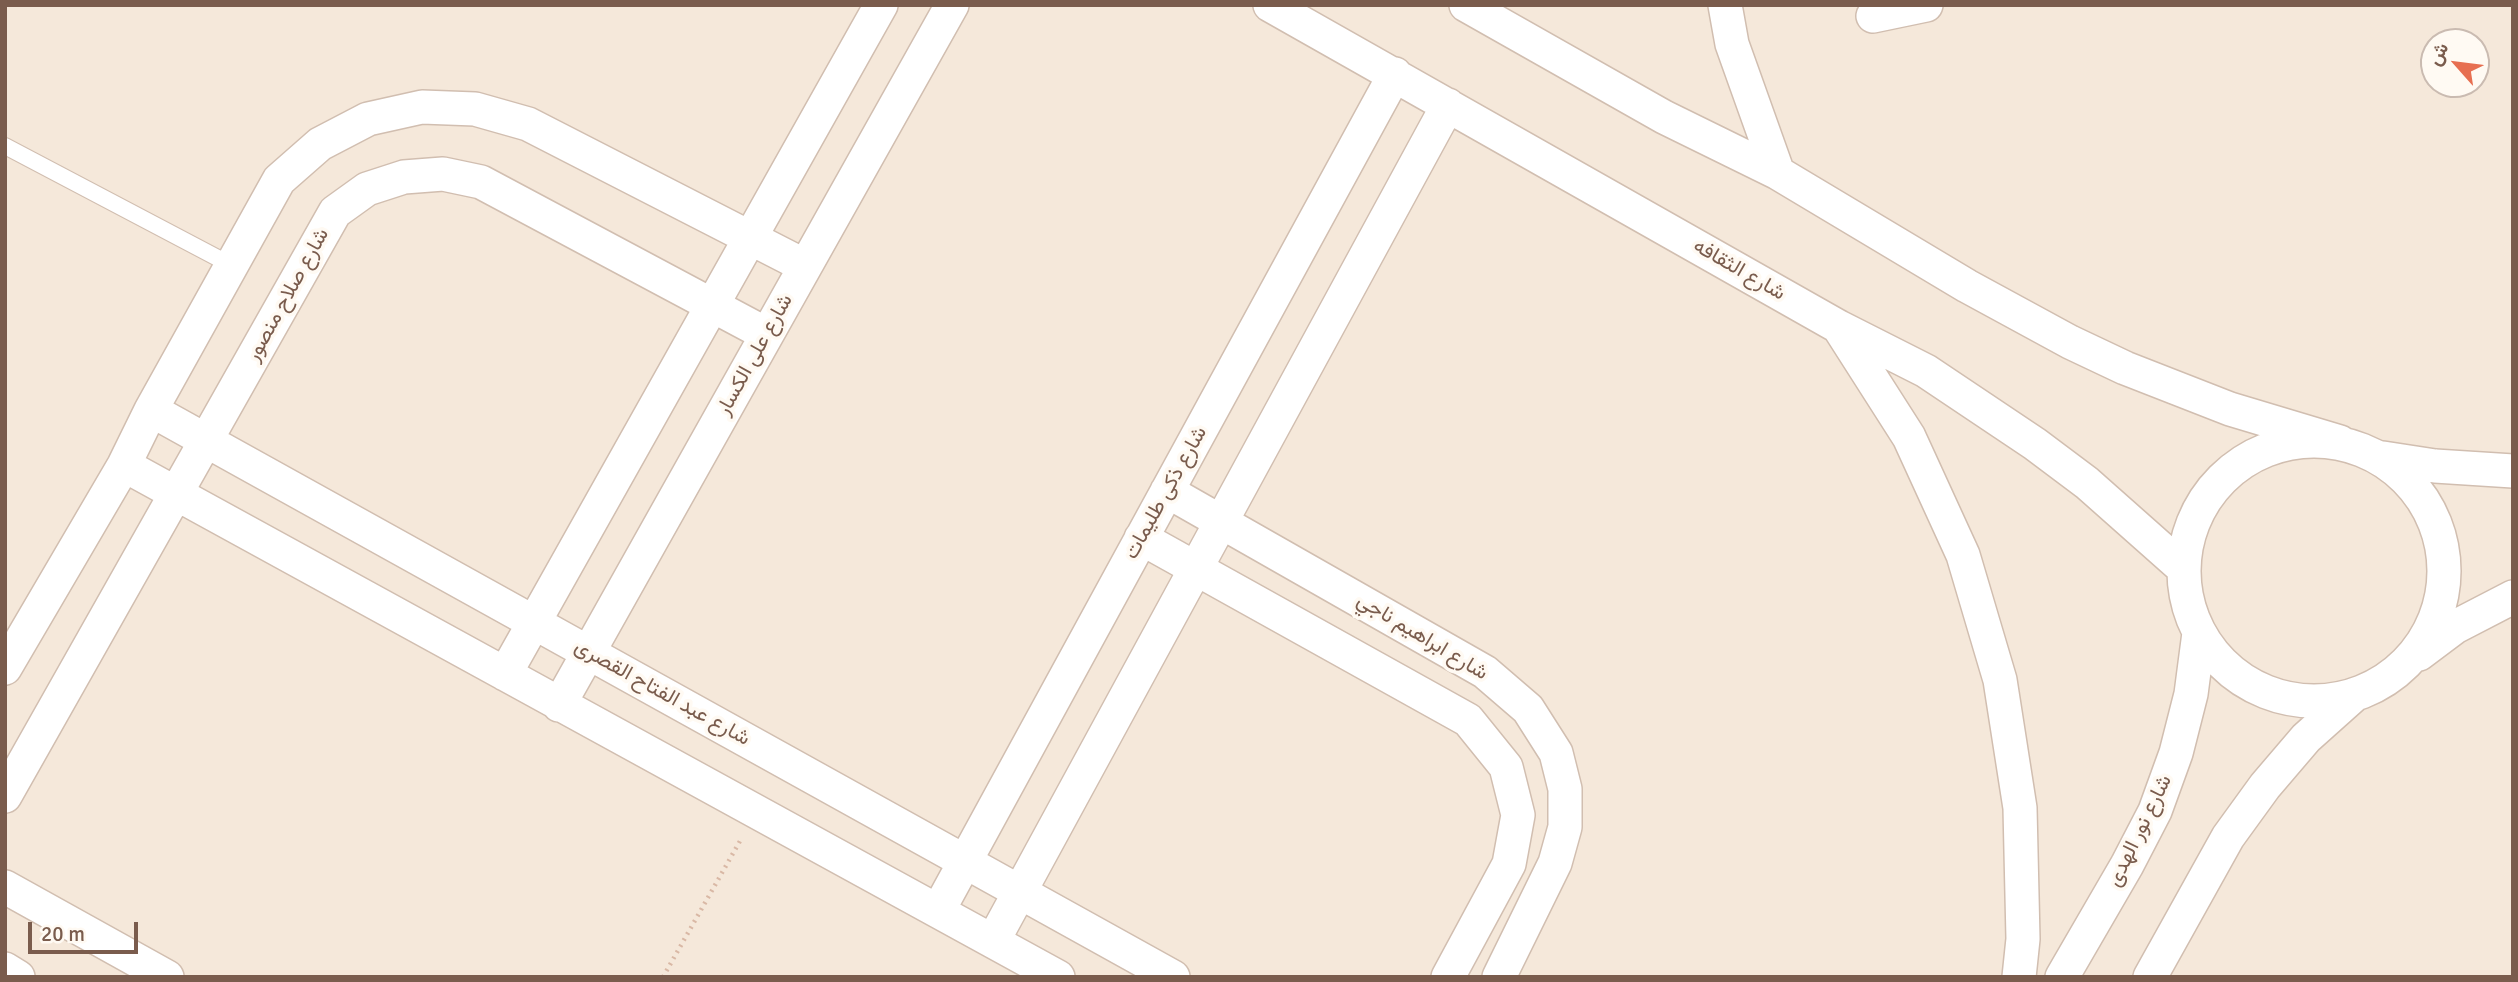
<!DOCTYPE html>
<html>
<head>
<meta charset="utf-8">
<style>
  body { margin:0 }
  #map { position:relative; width:2518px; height:982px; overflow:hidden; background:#fdf6ec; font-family:Signika,Vazirmatn,sans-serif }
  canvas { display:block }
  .frame { position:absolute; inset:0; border:7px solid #7a5c4d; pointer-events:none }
  .north { position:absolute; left:2420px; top:28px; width:70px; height:70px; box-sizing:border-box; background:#fffaf3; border:2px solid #cabbb1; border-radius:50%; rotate:298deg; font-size:19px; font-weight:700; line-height:28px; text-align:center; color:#7a5c4d }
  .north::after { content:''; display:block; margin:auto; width:24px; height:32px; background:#e76f51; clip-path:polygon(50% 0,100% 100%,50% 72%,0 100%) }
  .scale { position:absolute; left:28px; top:922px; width:110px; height:32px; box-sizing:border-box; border:4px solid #7a5c4d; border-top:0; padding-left:9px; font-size:21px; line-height:24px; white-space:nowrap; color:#7a5c4d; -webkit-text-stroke:5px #fffaf3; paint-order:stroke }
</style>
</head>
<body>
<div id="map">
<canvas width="2518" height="982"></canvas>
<div class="frame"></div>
<div class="north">ش</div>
<div class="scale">20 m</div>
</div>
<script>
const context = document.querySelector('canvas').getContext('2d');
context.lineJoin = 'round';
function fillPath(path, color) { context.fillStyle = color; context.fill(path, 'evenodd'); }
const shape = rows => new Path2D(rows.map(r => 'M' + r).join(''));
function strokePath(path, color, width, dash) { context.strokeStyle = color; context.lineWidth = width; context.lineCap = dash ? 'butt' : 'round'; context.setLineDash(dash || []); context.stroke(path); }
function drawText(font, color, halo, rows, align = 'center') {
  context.font = font + ' Signika,Vazirmatn,sans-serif'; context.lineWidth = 7; context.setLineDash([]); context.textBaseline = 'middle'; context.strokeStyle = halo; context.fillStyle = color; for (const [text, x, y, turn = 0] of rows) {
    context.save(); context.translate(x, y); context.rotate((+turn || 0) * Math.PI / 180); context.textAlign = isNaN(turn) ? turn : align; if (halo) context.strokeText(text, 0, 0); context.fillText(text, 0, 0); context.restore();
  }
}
fillPath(shape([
  [5,5,2513,5,2513,977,5,977],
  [2434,42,2476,42,2476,84,2434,84]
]), '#f5e8da');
const lane = shape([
  [5,146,231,265]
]);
const street = shape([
  [1270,5,1839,327,1926,371,2035,444,2087,483,2184,569],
  [1466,5,1664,117,1778,173,1967,286,2070,342,2125,368,2230,409,2340,442],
  [1725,5,1732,44,1778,173],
  [1873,16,1926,5],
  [1840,329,1909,437,1963,555,2000,680,2020,808,2023,939,2019,977],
  [151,410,1173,977],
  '2184 571a130 130 0 1 1 260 0a130 130 0 1 1-260 0Z',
  [2383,458,2435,466,2513,471],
  [124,465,1058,977],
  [1167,491,1485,672,1528,709,1556,753,1565,789,1565,827,1555,863,1499,977],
  [1141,538,1468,720,1506,767,1518,815,1509,864,1448,977],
  [2419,654,2455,627,2513,597],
  [5,668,124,465,151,410,279,180,320,144,368,119,422,107,475,109,528,124,805,266],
  [505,674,881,5],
  [559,705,952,5],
  [5,796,335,212,367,189,404,177,443,174,481,182,766,334],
  [5,887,167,977],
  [938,911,1395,74],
  [993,941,1448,105],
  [5,969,18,977],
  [2062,977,2127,865,2155,811,2176,753,2191,694,2199,633],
  [2150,977,2228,837,2265,786,2306,738,2353,696]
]);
strokePath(lane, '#d1beb0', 18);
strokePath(street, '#d1beb0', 36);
strokePath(shape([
  [663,977,740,841]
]), '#d9b8a5', 4.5, [2, 5]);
strokePath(lane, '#fff', 16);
strokePath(street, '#fff', 33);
drawText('21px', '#7a5c4d', '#fffaf3', [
  ["شارع الثقافه",1739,270,30],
  ["شارع صلاح منصور",288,295,-61],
  ["شارع على الكسار",755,355,-61],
  ["شارع ذكى طليمات",1166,493,-61],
  ["شارع ابراهيم ناجي",1422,637,31],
  ["شارع عبد الفتاح القصرى",662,693,29],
  ["شارع نور الهدى",2140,831,-64]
]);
</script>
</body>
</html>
